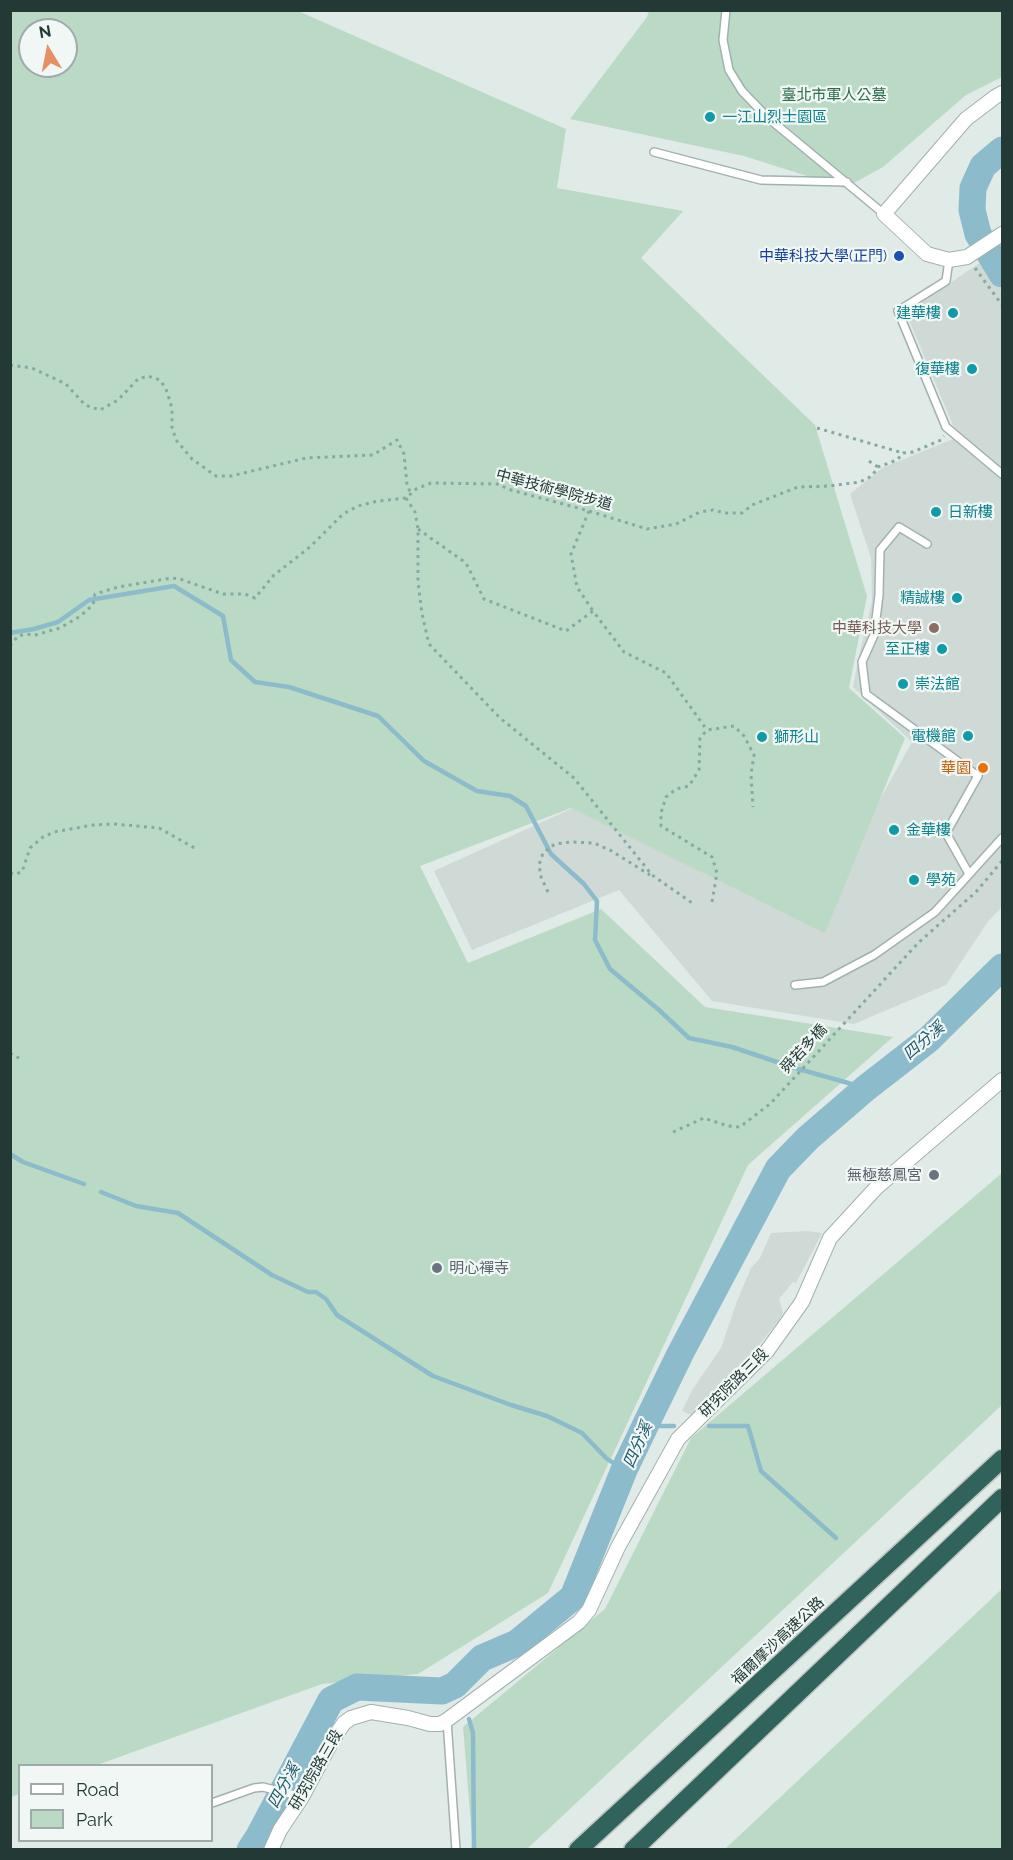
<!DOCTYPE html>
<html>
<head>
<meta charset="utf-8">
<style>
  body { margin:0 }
  #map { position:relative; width:1013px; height:1860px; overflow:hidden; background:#e0eae7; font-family:Raleway,sans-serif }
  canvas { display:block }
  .frame { position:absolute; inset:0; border:12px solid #223935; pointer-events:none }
  .legend { position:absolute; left:18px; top:1764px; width:195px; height:78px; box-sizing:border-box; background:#f1f7f4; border:2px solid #9eaba8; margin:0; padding:8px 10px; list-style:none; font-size:18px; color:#223935 }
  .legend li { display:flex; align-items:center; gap:12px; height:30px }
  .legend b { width:30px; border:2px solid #9eaba8 }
  .north { position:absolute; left:18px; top:18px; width:60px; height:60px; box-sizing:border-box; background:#f1f7f4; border:2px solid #9eaba8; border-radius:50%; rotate:350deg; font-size:16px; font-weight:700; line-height:24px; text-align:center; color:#223935 }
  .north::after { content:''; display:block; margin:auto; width:21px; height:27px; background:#e68f62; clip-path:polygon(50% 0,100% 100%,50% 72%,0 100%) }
</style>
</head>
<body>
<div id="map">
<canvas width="1013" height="1860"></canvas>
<div class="frame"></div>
<ul class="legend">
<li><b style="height:8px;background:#fff"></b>Road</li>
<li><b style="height:16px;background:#bbdac6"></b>Park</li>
</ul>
<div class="north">N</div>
</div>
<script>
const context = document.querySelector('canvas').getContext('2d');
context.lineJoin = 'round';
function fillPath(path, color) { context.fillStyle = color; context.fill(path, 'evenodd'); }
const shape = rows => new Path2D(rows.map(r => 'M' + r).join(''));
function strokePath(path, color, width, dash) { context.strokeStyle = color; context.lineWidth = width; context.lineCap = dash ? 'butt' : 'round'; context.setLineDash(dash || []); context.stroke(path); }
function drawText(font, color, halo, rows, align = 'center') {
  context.font = font + ' Raleway,"Noto Sans TC",sans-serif'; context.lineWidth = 4.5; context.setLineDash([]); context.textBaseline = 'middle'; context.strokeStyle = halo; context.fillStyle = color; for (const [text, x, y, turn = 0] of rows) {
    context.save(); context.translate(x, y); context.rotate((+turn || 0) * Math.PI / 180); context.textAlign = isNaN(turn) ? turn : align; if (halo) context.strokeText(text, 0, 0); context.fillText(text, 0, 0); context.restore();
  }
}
fillPath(shape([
  [981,262,1002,291,1002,907,989,920,946,985,854,1024,712,1001,619,890,472,950,434,871,584,803,820,907,912,742,853,687,859,656,872,601,871,558,850,494,882,468,958,437,906,313],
  [808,1231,822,1233,796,1283,793,1282,779,1299,783,1313,779,1320,752,1354,691,1415,682,1411,692,1390,721,1348,737,1301,751,1268,760,1258,771,1233]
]), '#cfdad6');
fillPath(shape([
  [11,10,298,11,566,129,557,188,683,211,641,258,815,425,867,596,849,688,905,738,825,933,571,808,420,866,468,963,601,909,705,1007,893,1037,748,1165,548,1593,418,1674,322,1684,97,1765,20,1766,19,1794,11,1797],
  [30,30,66,30,66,66,30,66],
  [649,11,1002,11,1002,77,966,95,883,167,845,188,744,156,570,119,647,17],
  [1002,1173,1002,1405,527,1849,473,1849,463,1727,605,1609,691,1438],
  [1002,1589,1002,1849,725,1849]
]), '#bbdac6');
strokePath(shape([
  [10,633,34,629,58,622,89,600,174,586,223,616,231,660,255,682,289,687,378,716,424,761,477,791,510,796,526,806,551,854,584,884,597,901,595,940,610,969,659,1010,689,1038,732,1047,795,1068,866,1088],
  [10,1154,23,1162,84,1184],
  [101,1192,136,1206,178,1213,272,1275,308,1292,316,1292,326,1299,337,1315,433,1376,511,1405,547,1416,582,1433,606,1458,624,1470],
  [645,1426,674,1426],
  [709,1426,748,1426,761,1471,836,1538],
  [455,1685,457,1692],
  [469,1719,473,1733,474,1850]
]), '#8cbbcb', 4.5);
strokePath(shape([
  [1002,150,983,166,973,188,972,210,978,234,1002,274],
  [250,1850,259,1836,331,1700,357,1687,442,1691,455,1685,482,1658,517,1643,573,1597,624,1470,645,1426,680,1354,778,1169,808,1138,866,1088,929,1039,1002,967]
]), '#8cbbcb', 27);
const lane = shape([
  [726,10,723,40,729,70,742,91,767,117,884,214],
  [654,152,761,180,847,182],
  [949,260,946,281,898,311,946,427,1002,474],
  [927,544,899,527,880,550,879,595,874,635,862,662,866,694,978,776,946,833,969,874],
  [795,985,823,982,874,955,935,912,1002,838],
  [447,1720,456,1850],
  [212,1803,254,1788,263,1787,302,1797]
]);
const street = shape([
  [1002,93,995,97,966,119,884,214,927,254,949,260,967,257,1002,234],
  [271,1850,280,1830,302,1797,333,1739,344,1723,351,1718,371,1712,408,1718,430,1724,440,1724,447,1720,579,1622,589,1610,618,1547,678,1439,767,1351,802,1302,830,1238,876,1188,1002,1080]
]);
const highway = shape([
  [578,1850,1002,1459],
  [633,1850,1002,1498]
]);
strokePath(lane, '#a3b1ae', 10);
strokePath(street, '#a3b1ae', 16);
strokePath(highway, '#bdc4c2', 21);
strokePath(shape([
  [975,268,1002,305],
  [10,365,32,368,66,384,85,405,100,410,118,400,138,379,148,376,160,380,166,389,172,408,172,427,176,440,192,459,216,476,231,476,306,458,373,455,397,440,404,454,407,485,411,494],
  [817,428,903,453],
  [869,461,878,467],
  [406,498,415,512,418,529,418,582,422,614,429,644,500,718,574,778,652,875,695,905],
  [589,511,571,554,577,587,593,611],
  [418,529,466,563,484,599,566,631,593,611,624,652,666,673,707,730],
  [10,646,18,636,26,634,35,635,60,628,79,617,93,605,95,594,118,587,172,578,180,579,223,594,245,594,255,598,274,575,310,547,343,514,358,506,378,501,406,498,416,489,431,483,497,484,511,490,589,511,647,529,676,524,700,512,713,510,725,513,742,513,752,505,798,487,829,486,860,482,872,476,878,467,897,460,903,453,913,452,941,440,944,436],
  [10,873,15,874,22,872,30,848,43,837,54,832,93,825,114,824,159,828,198,850],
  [548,892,541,877,539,865,543,853,555,844,571,842,594,843,610,850,650,875],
  [712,902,717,873,712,857,661,826,661,813,666,797,676,789,689,786,699,770,700,738,707,730,734,726,744,736,754,755,751,774,753,807],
  [10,1053,22,1060],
  [673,1132,704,1118,728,1126,740,1127,771,1103,919,942,976,892,1002,861]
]), '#83aba2', 3, [3, 4.5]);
strokePath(lane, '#fff', 7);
strokePath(street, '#fff', 14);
strokePath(highway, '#31635d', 18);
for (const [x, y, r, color] of [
  [710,117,6,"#0f9aa8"],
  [899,256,6,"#1a4fb4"],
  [953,313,6,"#0f9aa8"],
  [972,369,6,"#0f9aa8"],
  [936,512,6,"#0f9aa8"],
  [957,598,6,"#0f9aa8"],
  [934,628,6,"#8d6e63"],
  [942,649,6,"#0f9aa8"],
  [903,684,6,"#0f9aa8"],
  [968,736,6,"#0f9aa8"],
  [762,737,6,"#0f9aa8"],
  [983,768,6,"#e8710a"],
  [894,830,6,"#0f9aa8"],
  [914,880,6,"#0f9aa8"],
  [934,1175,6,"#6b7280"],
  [437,1268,6,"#6b7280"]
]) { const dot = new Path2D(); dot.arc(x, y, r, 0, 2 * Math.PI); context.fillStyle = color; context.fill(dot); strokePath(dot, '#f1f7f4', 2); }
drawText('15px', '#306c4d', '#f1f7f4', [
  ["臺北市軍人公墓",834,95]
]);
drawText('15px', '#0d838f', '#f1f7f4', [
  ["一江山烈士園區",722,117],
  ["建華樓",941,313,"right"],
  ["復華樓",960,369,"right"],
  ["日新樓",948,512],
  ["精誠樓",945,598,"right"],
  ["至正樓",930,649,"right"],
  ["崇法館",915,684],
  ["電機館",956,736,"right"],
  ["獅形山",774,737],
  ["金華樓",906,830],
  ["學苑",926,880]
], 'left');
drawText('15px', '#164399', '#f1f7f4', [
  ["中華科技大學(正門)",887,256]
], 'right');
drawText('15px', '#223935', '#f1f7f4', [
  ["中華技術學院步道",554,490,15],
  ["舜若多橋",804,1049,-47],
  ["研究院路三段",734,1383,-45],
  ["福爾摩沙高速公路",778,1641,-43],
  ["研究院路三段",316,1770,-60]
]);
drawText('15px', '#785e54', '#f1f7f4', [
  ["中華科技大學",922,628]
], 'right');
drawText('15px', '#c56008', '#f1f7f4', [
  ["華園",971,768]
], 'right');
drawText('15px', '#5b616d', '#f1f7f4', [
  ["無極慈鳳宮",922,1175],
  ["明心禪寺",449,1268,"left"]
], 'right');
drawText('italic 16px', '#225b70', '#f1f7f4', [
  ["四分溪",924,1041,-41],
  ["四分溪",638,1445,-66],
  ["四分溪",284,1786,-61]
]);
</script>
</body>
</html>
